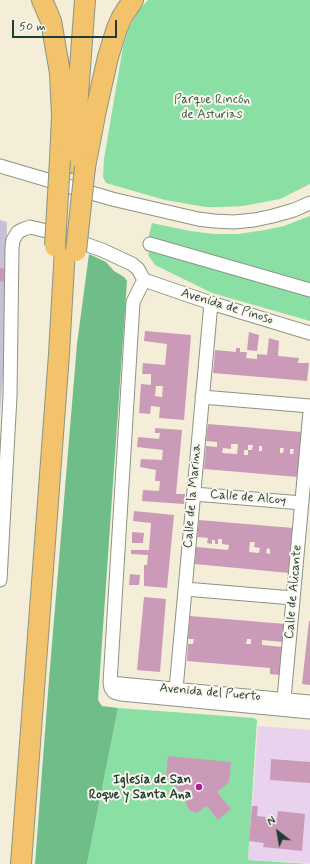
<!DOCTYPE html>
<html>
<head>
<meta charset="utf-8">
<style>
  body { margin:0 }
  #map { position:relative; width:310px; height:864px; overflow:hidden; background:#f4edd7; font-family:Mynerve,sans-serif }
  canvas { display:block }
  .north { position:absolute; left:258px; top:812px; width:40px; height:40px; -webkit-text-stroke:3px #fbf7ec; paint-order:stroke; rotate:329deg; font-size:11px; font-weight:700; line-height:16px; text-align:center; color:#1f3d34 }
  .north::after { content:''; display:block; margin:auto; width:14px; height:18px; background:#1f3d34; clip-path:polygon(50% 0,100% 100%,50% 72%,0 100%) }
  .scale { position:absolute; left:12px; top:20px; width:105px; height:18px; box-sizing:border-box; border:2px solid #1f3d34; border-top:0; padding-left:5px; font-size:12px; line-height:14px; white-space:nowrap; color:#1f3d34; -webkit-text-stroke:3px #fbf7ec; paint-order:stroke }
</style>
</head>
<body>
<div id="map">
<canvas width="310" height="864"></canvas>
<div class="north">N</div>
<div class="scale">50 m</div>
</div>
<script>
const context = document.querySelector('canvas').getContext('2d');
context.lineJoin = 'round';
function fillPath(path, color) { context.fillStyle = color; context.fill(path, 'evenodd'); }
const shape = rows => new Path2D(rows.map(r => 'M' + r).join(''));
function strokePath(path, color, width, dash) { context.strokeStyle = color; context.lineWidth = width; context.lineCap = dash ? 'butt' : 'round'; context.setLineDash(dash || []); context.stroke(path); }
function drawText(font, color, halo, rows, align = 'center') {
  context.font = font + ' Mynerve,sans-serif'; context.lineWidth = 4; context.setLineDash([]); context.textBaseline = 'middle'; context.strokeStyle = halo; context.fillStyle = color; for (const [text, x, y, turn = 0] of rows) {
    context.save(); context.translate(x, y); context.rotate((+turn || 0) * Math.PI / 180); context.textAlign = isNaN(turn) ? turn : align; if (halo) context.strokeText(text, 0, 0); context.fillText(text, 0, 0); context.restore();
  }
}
fillPath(shape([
  [258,726,310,730,310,863,248,860]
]), '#e8d2ee');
fillPath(shape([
  [0,220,7,222,3,376,0,413]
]), '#c9bfd7');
fillPath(shape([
  [148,0,310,0,310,184,280,199,243,206,221,207,206,207,165,200,106,183,103,177,104,159,123,47,128,30,139,10],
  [310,216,310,321,212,293,155,265,148,255,149,252,145,251,152,223,190,231,214,234,238,234,265,230,284,226],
  [118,708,254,718,257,720,248,860,310,864,87,864]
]), '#8ae0a4');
fillPath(shape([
  [89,254,106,262,114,271,124,277,127,281,98,700,102,706,118,708,87,864,35,864,48,692,77,344]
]), '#6fbe8a');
fillPath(shape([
  [0,268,4,269,4,282,0,281],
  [145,331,191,335,184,420,159,418,160,407,151,406,150,414,139,413,141,384,151,385,151,374,142,374,143,363,165,365,167,344,144,341],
  [156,386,163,386,162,397,155,396],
  [249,332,259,335,257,351,247,350],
  [269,338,279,341,278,356,299,358,298,363,309,363,307,381,213,373,215,350,236,352,236,348,240,348,240,352,247,352,246,358,257,359,257,354,267,355],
  [208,424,302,432,298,477,204,469,206,446,217,447,217,442,206,441],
  [231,444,238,444,237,454,222,453,223,448,231,449],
  [248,445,253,445,252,450,248,450,248,455,244,455,244,450,248,450],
  [259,446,262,446,262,451,259,451],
  [280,448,284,448,283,453,280,453],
  [290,449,294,449,293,454,290,454],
  [155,428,182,430,176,494,185,494,184,504,142,501,143,490,159,491,160,481,155,481,156,470,140,467,141,459,162,460,163,450,137,447,138,437,159,439,160,433,155,433],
  [134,511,174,515,167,588,144,586,144,565,147,565,148,555,131,554,131,550,149,550,151,523,133,521],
  [199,520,293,528,289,573,195,564,196,547,228,550,229,545,222,544,222,539,218,539,218,544,215,544,215,540,212,540,212,544,207,543,208,538,197,537],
  [250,542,255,542,254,547,260,548,259,553,249,552],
  [267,548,270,549,270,554,266,553],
  [132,532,144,533,143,543,132,543],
  [130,574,140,575,139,585,129,585],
  [144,597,166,599,160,672,137,670],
  [190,616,285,624,283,642,262,640,262,645,283,647,280,675,270,674,270,668,187,661,188,644,193,644,194,639,188,639],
  [247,639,251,639,251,644,246,644],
  [309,621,310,621,310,685,302,684],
  [168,756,231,762,229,782,217,792,231,809,218,820,207,806,197,813,190,811,186,804,187,799,166,776],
  [271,759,310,762,310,783,270,780],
  [252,806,258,806,257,816,266,817,266,818,277,819,278,811,305,814,302,851,263,847,264,843,249,841]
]), '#cb9ab8');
const minor = shape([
  [0,166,112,199,198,219,214,221,234,222,254,220,273,216,294,210,310,203],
  [150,244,310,290],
  [144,280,211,303,310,333],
  [202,397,310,406],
  [194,494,302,503],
  [0,580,10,396,12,248,13,240,18,232,24,229,30,227,51,232,102,250,132,264,138,269,144,280,133,302,110,683,111,688,114,692,121,694,310,712],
  [185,589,293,598],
  [110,683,310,702],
  [176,689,211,303],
  [284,699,310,412]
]);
const highway = shape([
  [42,0,51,21,60,73,62,116,60,160],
  [73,163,85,0],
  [85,167,96,110,108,57,117,28,122,17,133,0],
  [21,864,59,354,65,248]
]);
strokePath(minor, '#8a9586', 15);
strokePath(highway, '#8a9586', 22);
strokePath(minor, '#fff', 13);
strokePath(highway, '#f2c36a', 20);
const highwayBridge = shape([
  [55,246,60,160],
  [76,251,85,167]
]);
strokePath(highwayBridge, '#8a9586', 22, []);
strokePath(highwayBridge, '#f2c36a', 20);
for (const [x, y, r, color] of [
  [199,787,4,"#b5179e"]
]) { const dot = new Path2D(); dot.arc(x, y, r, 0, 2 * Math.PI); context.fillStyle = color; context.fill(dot); strokePath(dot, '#fbf7ec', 1.5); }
drawText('13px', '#345e4a', '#fbf7ec', [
  ["Parque Rincón",212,100],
  ["de Asturias",212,115]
]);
drawText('13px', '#1f3d34', '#fbf7ec', [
  ["Avenida de Pinoso",227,307,17],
  ["Calle de la Marina",193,496,-85],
  ["Calle de Alcoy",248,498,5],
  ["Calle de Alicante",294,592,-85],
  ["Avenida del Puerto",210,693,5]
]);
drawText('bold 13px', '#1f3d34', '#fbf7ec', [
  ["Iglesia de San",191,780],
  ["Roque y Santa Ana",191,795]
], 'right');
</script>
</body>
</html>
